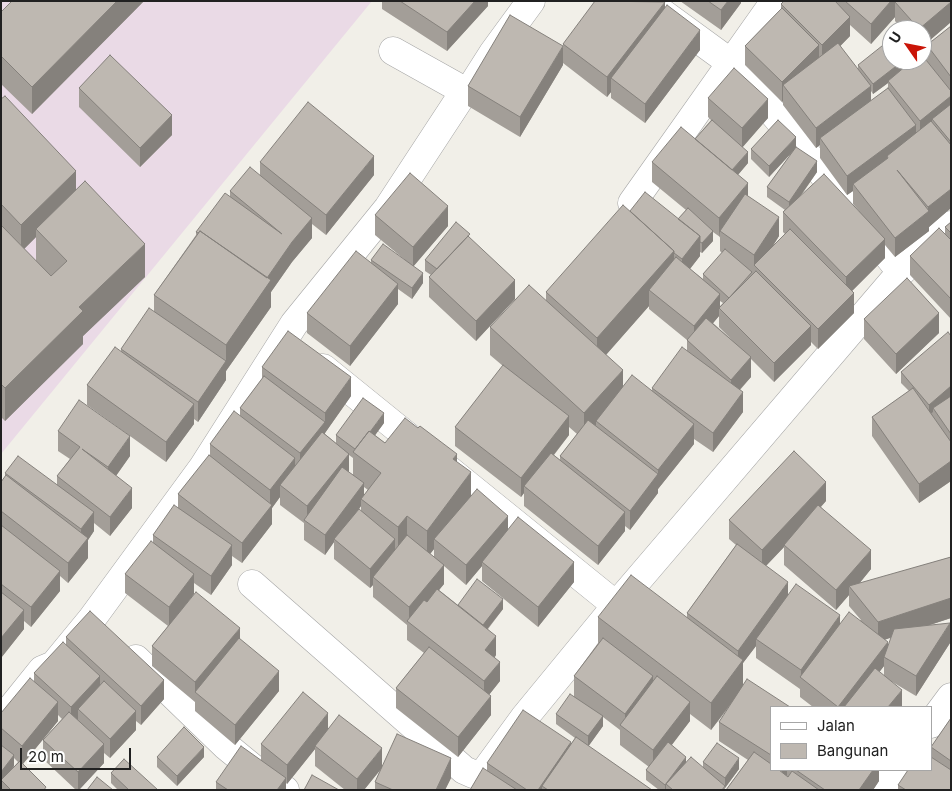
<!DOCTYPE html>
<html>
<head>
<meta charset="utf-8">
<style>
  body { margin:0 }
  #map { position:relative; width:952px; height:791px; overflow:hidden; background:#f1efe8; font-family:Inter,sans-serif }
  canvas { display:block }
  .frame { position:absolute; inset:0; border:2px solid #212121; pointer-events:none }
  .legend { position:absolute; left:770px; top:706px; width:162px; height:65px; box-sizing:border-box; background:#fff; border:1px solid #a6a6a6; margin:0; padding:6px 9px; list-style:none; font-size:15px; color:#212121 }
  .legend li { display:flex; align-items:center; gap:10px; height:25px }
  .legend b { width:25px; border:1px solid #a6a6a6 }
  .north { position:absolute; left:882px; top:20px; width:50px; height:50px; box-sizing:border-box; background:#fff; border:1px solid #a6a6a6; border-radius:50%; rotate:303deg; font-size:14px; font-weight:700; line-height:20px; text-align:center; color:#212121 }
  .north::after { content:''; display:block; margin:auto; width:18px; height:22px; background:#ca1508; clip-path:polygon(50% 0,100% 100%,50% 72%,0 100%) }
  .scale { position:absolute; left:20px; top:748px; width:111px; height:22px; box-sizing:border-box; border:2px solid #212121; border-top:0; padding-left:6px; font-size:15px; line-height:18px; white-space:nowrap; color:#212121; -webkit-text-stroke:4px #fff; paint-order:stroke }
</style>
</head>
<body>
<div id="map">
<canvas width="952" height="791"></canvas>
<div class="frame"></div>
<ul class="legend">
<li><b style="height:6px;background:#fff"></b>Jalan</li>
<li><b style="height:14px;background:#beb8b1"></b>Bangunan</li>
</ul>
<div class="north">U</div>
<div class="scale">20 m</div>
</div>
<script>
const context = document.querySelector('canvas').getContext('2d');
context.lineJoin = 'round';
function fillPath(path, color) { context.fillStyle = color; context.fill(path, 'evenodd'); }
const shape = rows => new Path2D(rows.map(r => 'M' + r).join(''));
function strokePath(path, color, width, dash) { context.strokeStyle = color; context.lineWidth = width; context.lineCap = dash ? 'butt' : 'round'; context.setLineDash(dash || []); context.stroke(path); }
fillPath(shape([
  [1,1,372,1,1,454]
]), '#eadae6');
const minor = shape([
  [646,1,731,63,794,138,901,272],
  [393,51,461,89,466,89,472,86,493,53,531,1],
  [632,203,775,1],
  [323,368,617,606],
  [252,584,464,770,473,774,480,774,486,770,524,718,625,595,901,272,951,225],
  [136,659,226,746,265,778,285,790],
  [1,721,42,670,54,665,91,620,203,467,294,324,388,208,466,89],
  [931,724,951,697],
  [882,790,897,770]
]);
strokePath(minor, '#a5a5a5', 29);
strokePath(minor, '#fff', 28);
fillPath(shape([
  [144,1,32,114,1,84,1,12],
  [382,1,488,1,488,6,447,51,382,9],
  [680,1,741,1,741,3,721,30],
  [784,1,951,1,951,22,922,47,922,30,903,30,895,21,895,17,871,44,850,25,850,36,840,46,858,70,858,65,892,60,927,61,927,45,951,26,951,208,929,227,929,231,895,257,885,245,885,258,852,291,854,313,818,349,811,342,811,345,774,382,751,359,751,377,740,390,743,412,713,452,694,439,694,444,658,489,658,493,630,530,625,526,625,531,598,565,524,506,524,493,521,497,455,446,455,427,503,366,490,355,490,327,546,300,546,292,630,211,678,219,686,210,652,182,652,162,695,139,711,120,708,117,708,98,768,118,742,147,748,163,738,175,748,196,779,236,773,246,785,234,783,232,783,212,785,210,767,197,767,187,793,151,769,177,751,159,751,149,796,147,817,172,800,197,859,211,853,204,853,191,847,195,820,158,820,145,816,148,783,105,783,101,782,102,745,65,745,46,781,9,781,4],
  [888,83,888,88,871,101,871,91,873,94],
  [713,232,720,237,720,251,722,253,703,274,703,279,690,269,700,256,700,252,702,253,713,241],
  [720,301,723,303,720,306],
  [649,306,649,309,687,340,687,350,652,388,652,391,623,387,606,355],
  [719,316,719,327,733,341,713,323],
  [569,427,577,434,560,456,560,460,554,455,569,435],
  [665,8,700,50,645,123,611,98,611,92,607,97,563,63,563,44],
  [563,65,520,137,468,106,468,86],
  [79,88,172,135,140,167,79,107],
  [1,99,76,190,145,277,83,336,83,344,5,421,1,417],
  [36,237,36,261,24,249],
  [260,162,374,175,326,235,312,224,312,238,292,262,271,292,271,307,226,371,226,380,198,422,194,419,194,424,166,462,87,405,87,385,121,351,121,349,154,311,154,295,196,235,196,232,230,197,230,191,260,175],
  [375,215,448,226,413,266,423,283,412,299,398,289,398,304,350,366,307,333,307,313,371,263,371,260,405,260,375,235],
  [951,222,951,319,910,275,910,256,945,234,945,227],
  [470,238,515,299,476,341,429,297,429,277,431,275,425,271,425,260],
  [864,319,939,333,896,374,864,339],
  [951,336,951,481,919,503,872,436,872,417,909,391,901,383,901,372],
  [262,367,351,396,325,433,325,434,336,443,336,435,384,423,375,435,385,443,457,462,471,496,508,530,574,582,538,627,482,581,482,566,466,585,444,566,444,584,439,590,458,605,503,609,488,629,496,655,495,657,500,681,489,695,491,715,458,757,396,708,396,688,424,653,407,640,407,625,373,597,373,585,370,588,334,559,334,542,325,555,304,540,304,523,280,505,280,497,272,508,272,524,242,563,232,556,232,565,211,595,194,583,194,594,183,608,240,639,279,691,235,745,195,711,195,702,152,666,152,646,168,626,125,593,125,574,153,543,153,535,178,507,178,494,210,455,210,444,240,416,240,408,262,379],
  [349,455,353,458,353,475,349,472],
  [364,487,368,490,364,496],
  [361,506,361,511,356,513],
  [434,549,434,557,430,554],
  [58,431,130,456,116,476,132,508,110,536,94,523,94,531,88,540,88,558,68,583,60,576,60,591,31,627,24,621,24,629,1,658,1,482,5,477,5,473,57,485,57,476,70,459,58,451],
  [826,501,821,507,871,569,859,584,951,557,951,618,927,626,950,643,916,696,889,680,902,707,813,707,800,697,800,689,756,658,756,646,743,663,743,685,771,707,771,770,879,770,879,781,873,790,726,790,748,760,719,741,719,722,733,702,711,730,690,714,690,721,671,745,686,762,703,768,703,762,739,769,725,788,725,790,659,790,646,780,646,770,649,767,620,745,620,730,603,717,603,726,588,746,652,790,470,790,487,771,487,763,571,744,575,738,556,724,556,714,574,696,574,676,598,643,598,617,687,617,687,613,736,545,729,539,729,520],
  [784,547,784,565,836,610,849,595,849,606,861,620,840,624,788,594,766,566],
  [892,637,888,647,885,639],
  [884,666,884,676,879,672],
  [66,637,164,699,141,725,136,721,136,730,110,758,104,753,104,763,79,790,76,790,43,759,43,740,62,719,58,715,58,721,23,764,46,790,1,790,1,713,34,682,34,673,66,645],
  [14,758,18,762,11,770,14,766],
  [951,718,951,790,898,790,898,785,931,770,931,747],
  [328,729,382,768,451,778,445,790,375,790,375,782,381,768,364,790,345,790,315,766,315,749,287,784,286,783,286,790,216,790,216,782,261,760,261,744],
  [157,757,204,757,177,786,157,767],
  [111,773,158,790,118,790,111,783]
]), '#a39e98');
fillPath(shape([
  [117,1,144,1,32,114,32,87],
  [475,1,488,1,488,6,447,51,447,32],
  [728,1,741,1,741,3,721,30,721,10],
  [891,1,900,1,895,2,895,17,871,44,871,24],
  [665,2,665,21,611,78,611,92,607,97,607,77],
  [951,2,951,22,922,47,922,30,919,29],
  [850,17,850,36,822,65,822,45],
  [700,30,700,50,645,123,645,104],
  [819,45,819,64,783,85,783,101,782,102,782,82],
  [563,46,563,65,520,137,520,117],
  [904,60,916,60,888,81,888,83,873,94,873,84],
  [871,86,871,106,820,138,820,145,816,148,816,128],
  [951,96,951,115,932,119,932,130,920,140,920,121],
  [768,99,768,118,742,148,742,128],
  [172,115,172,135,140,167,140,148],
  [916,125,916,145,888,158,887,156,887,166,853,184,853,191,847,195,847,176],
  [796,137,796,148,769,177,769,166],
  [748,152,748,163,730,184,730,173],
  [374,156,374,175,326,235,326,215],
  [817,161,817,172,789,212,789,202],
  [76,171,76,198,36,229,36,237,21,252,21,225],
  [748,183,748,203,720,231,719,238,719,218],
  [951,189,951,208,929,227,929,231,895,257,895,238,928,212,928,207],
  [448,206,448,226,413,267,413,247],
  [779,217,779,236,758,269,754,265,754,255],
  [312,218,312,238,292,262,271,292,271,307,226,371,226,380,198,422,198,402,226,361,226,345,265,281,292,242],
  [713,231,713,241,702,253,702,243],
  [700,236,700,256,682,279,682,259],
  [885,239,885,258,846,297,846,277],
  [145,244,145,277,83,336,83,344,5,421,5,388,79,307],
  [674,251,674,278,649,290,649,306,597,365,597,338],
  [423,273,423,283,412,299,412,288],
  [515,280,515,299,476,341,476,321],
  [398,284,398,304,350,366,350,346],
  [854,293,854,313,818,349,818,329],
  [720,294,720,309,719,308,719,316,694,346,694,326],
  [939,313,939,333,896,374,896,354],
  [811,326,811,345,774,382,774,363],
  [751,357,751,377,731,399,731,380],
  [623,370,623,398,596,421,596,427,584,440,584,413],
  [351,377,351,396,325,433,325,413],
  [951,386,951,397,933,408,933,412,929,415,929,405],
  [743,392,743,412,713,452,713,433],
  [194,404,194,424,166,462,166,442],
  [384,413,384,423,360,456,357,450],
  [569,416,569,435,527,489,524,486,524,493,521,497,521,478],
  [325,422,325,441,300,473,300,453],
  [694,424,694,444,658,489,658,470],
  [130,436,130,456,108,487,108,467],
  [349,454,349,473,307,523,307,506],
  [457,454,457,482,453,459],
  [295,458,295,477,280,485,280,497,272,508,272,524,242,563,242,543,270,507,270,490],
  [951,461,951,481,919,503,919,484],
  [471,472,471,500,434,539,434,549,427,558,427,531],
  [658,474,658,493,630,530,630,511],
  [826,482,826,501,784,546,784,545,784,547,762,570,762,550],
  [364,483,364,501,361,499,361,506,336,540,334,539,334,542,325,555,325,535],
  [132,488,132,508,110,536,110,517],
  [94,512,94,531,88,540,88,558,68,583,68,563,81,547,81,529],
  [625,512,625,531,598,565,598,546],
  [407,516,407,543,398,554,398,527],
  [508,516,508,535,482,562,482,566,466,585,466,565],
  [395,539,395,559,373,577,373,585,370,588,370,569],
  [232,545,232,565,211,595,211,576],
  [871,550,871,569,853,591,849,586,849,595,836,610,836,590],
  [574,562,574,582,538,627,538,607],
  [444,565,444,584,411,624,409,622,409,607],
  [60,571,60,591,31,627,31,607],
  [194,574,194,594,169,627,169,607],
  [788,582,788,602,756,639,756,646,743,663,743,687,711,730,711,703,738,667,738,651],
  [951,598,951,618,878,642,878,622],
  [503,599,503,609,480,638,480,628],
  [24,610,24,629,1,658,1,638],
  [840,615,840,635,801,678,801,670],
  [950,623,950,643,916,696,916,676],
  [240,628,240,648,195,692,195,682],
  [496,636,496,655,485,669,485,650],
  [888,642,888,660,884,657,884,666,853,707,838,707],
  [500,662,500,681,484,701,484,681],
  [279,671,279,691,235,745,235,725],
  [100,676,100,696,78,709,78,720,71,727,71,707],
  [653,676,653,696,625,729,625,714],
  [164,680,164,699,141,725,141,706],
  [902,690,902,707,888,707],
  [491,696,491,715,458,757,458,737],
  [58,702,58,721,22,765,22,746],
  [690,702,690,721,653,770,653,750],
  [136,711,136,730,110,758,110,739],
  [328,713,328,733,315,746,315,749,287,784,287,765],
  [603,716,603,726,588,747,588,736],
  [571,742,571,762,542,786,542,790,538,790],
  [104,744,104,763,79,790,78,790,78,772],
  [204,747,204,757,177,786,177,776],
  [382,748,382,768,364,790,357,790,357,779],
  [14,755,14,766,2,781,1,780,1,772],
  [686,757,686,767,666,784,666,790,665,790,665,785],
  [451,758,451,778,445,790,436,790],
  [739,758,739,769,725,788,725,778],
  [782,770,787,770,787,775,782,782],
  [873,770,879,770,879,781,873,790,859,790],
  [286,778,286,790,277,790]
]), '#85817c');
const building = shape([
  [12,1,117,1,32,87,1,56,1,12,12,1],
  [400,1,475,1,447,32,400,1],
  [595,1,665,2,607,77,563,44,595,1],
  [708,1,728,1,721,10,708,1],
  [784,1,835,1,850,17,822,45,781,4,784,1],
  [845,1,891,1,871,24,845,1],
  [896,1,951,1,951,2,919,29,895,2,896,1],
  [667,5,700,30,645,104,611,78,667,5],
  [782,8,819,45,782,82,745,46,782,8],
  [510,15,563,46,520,117,468,86,510,15],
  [951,26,951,77,927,45,951,26],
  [892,38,892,60,904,60,873,84,858,65,892,38],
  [838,43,871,86,816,128,783,85,838,43],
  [110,55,172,115,140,148,79,88,110,55],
  [922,55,951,91,951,96,920,121,888,81,913,60,922,60,922,55],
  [734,68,768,99,742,128,708,98,734,68],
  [888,88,916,125,847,176,820,138,888,88],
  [5,96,76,171,21,225,1,204,1,99,5,96],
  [308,102,374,156,326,215,260,162,308,102],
  [951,104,951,142,932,119,951,104],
  [712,120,748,152,732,170,695,139,712,120],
  [778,120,796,137,769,166,751,149,778,120],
  [931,121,951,145,951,189,928,207,897,170,929,211,895,238,853,184,888,158,887,156,931,121],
  [681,127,748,183,719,218,652,162,681,127],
  [796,147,817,161,789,202,767,187,796,147],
  [250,167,312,218,292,242,267,278,200,231,198,233,196,232,225,193,282,234,230,191,250,167],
  [410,173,448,206,413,247,375,215,410,173],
  [824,174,885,239,846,277,783,212,824,174],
  [85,181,145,244,79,307,83,311,5,388,1,384,1,225,51,276,67,261,36,229,85,181],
  [645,192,700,236,682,259,674,253,674,251,630,211,645,192],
  [745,194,779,217,754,255,720,231,745,194],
  [623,205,674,251,597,338,546,292,623,205],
  [688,208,713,231,702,243,700,242,700,236,678,219,688,208],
  [456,222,470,234,437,269,425,260,456,222],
  [951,222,951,233,945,227,951,222],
  [939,228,951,240,951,299,910,256,939,228],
  [790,229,854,293,818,329,754,265,790,229],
  [200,231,271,280,226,345,154,295,200,231],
  [468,236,515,280,476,321,429,277,468,236],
  [383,244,423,273,412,288,371,260,383,244],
  [725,249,752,272,729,298,703,274,725,249],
  [356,251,398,284,350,346,307,313,356,251],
  [676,257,720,294,694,326,649,290,676,257],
  [756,271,811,326,774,363,719,308,756,271],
  [907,278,939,313,896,354,864,319,907,278],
  [529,285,623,370,584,413,490,327,529,285],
  [149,308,226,361,198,402,121,349,149,308],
  [706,318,751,357,731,380,687,340,706,318],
  [288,331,351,377,325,413,262,367,288,331],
  [948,332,951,336,951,386,929,405,901,372,948,332],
  [115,347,194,404,166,442,87,385,115,347],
  [682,347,743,392,713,433,652,388,682,347],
  [503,365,569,416,521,478,455,427,503,365],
  [632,375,694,424,658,470,596,421,632,375],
  [264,376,325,422,300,453,240,408,264,376],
  [913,388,951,442,951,461,919,484,872,417,913,388],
  [951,396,951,434,933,408,951,396],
  [363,398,384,413,370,432,369,431,355,449,336,435,363,398],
  [79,400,130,436,108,467,82,449,132,488,110,517,57,476,80,447,58,431,79,400],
  [234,411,295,458,270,490,210,444,234,411],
  [405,418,418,428,420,426,457,454,453,459,471,472,427,531,407,516,398,527,361,499,381,473,353,452,369,431,385,443,405,418],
  [588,420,658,474,630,511,560,456,588,420],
  [322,432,349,454,307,506,280,485,322,432],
  [794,451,826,482,762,550,729,520,794,451],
  [551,453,625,512,598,546,524,486,551,453],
  [209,455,272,505,242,543,178,494,209,455],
  [18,456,94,512,81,529,5,473,18,456],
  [342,467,364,483,325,535,304,520,342,467],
  [6,475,88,538,68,563,1,511,1,482,6,475],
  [477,489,508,516,466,565,434,539,477,489],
  [174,505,232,545,211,576,153,535,174,505],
  [818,505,871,550,836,590,784,545,818,505],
  [359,509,395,539,370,569,334,539,359,509],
  [518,517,574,562,538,607,482,562,518,517],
  [1,525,60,571,31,607,1,584,1,525],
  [407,535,444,565,409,607,373,577,407,535],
  [151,541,194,574,169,607,125,574,151,541],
  [737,544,788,582,738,651,687,613,737,544],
  [951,557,951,598,878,622,849,586,951,557],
  [631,575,743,660,711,703,598,617,631,575],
  [477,579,503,599,483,625,458,605,477,579],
  [796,584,840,615,801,670,756,639,796,584],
  [437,589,496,636,485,650,500,662,484,681,407,621,424,600,427,602,437,589],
  [1,592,24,610,1,638,1,592],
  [196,592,240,628,195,682,152,646,196,592],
  [90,611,164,680,141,706,66,637,90,611],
  [849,612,888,642,838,707,800,677,849,612],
  [950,623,916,676,884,657,894,629,950,623],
  [239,638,279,671,235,725,195,692,239,638],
  [603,638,653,676,625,714,574,676,603,638],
  [63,642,100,676,71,707,34,673,63,642],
  [429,647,491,696,458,737,396,688,429,647],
  [875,668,902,690,888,707,844,707,875,668],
  [657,676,690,702,653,750,620,725,657,676],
  [30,678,58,702,22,746,1,728,1,713,30,678],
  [747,679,790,707,771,707,771,755,719,722,747,679],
  [104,681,136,711,110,739,78,709,104,681],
  [303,692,328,713,287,765,261,744,303,692],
  [570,694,603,716,588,736,556,714,570,694],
  [523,710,571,742,538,790,527,790,487,763,523,710],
  [69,712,104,744,78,772,43,740,69,712],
  [339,715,382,748,357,779,315,746,339,715],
  [951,718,951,761,931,747,951,718],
  [184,727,204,747,177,776,157,757,184,727],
  [397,734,451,758,436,790,393,790,375,782,397,734],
  [576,737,652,790,548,790,542,786,576,737],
  [668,742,686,757,665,785,646,770,668,742],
  [717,743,739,758,725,778,703,762,717,743],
  [1,745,14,755,1,772,1,745],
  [241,746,286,778,277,790,228,790,216,782,241,746],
  [754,752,771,764,771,770,779,770,788,777,792,771,819,790,726,790,754,752],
  [691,757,725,786,722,790,673,790,666,784,691,757],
  [931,757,951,770,951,790,906,790,898,785,908,770,931,770,931,757],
  [124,759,158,790,129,790,111,773,124,759],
  [20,761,46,787,44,790,11,790,1,780,20,761],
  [483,768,517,790,470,790,483,768],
  [796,770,873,770,859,790,825,790,796,770],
  [312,775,339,790,304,790,312,775],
  [97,777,113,790,87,790,97,777]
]);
fillPath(building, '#beb8b1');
strokePath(building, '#85817c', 1);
</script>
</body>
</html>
